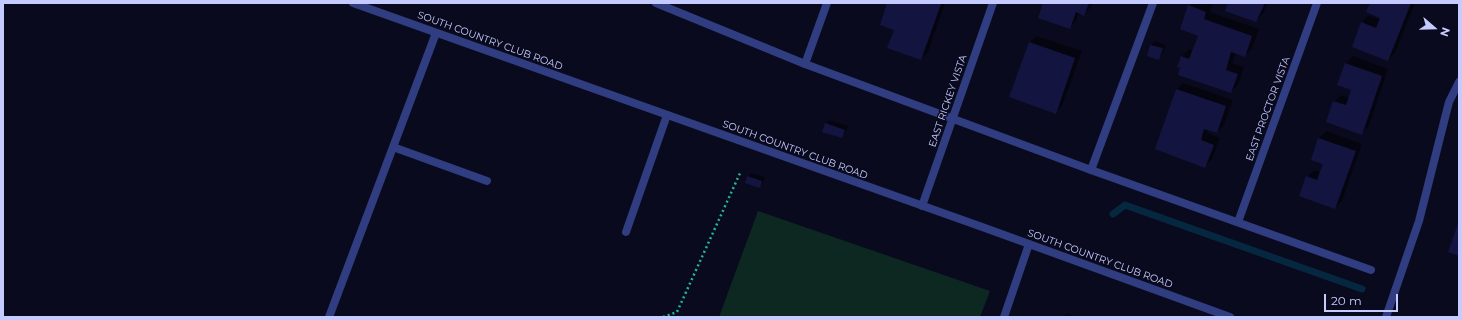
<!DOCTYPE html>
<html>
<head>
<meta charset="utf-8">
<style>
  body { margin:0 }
  #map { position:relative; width:1462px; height:320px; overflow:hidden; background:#0a0a1e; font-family:Montserrat,sans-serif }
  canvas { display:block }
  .frame { position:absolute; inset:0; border:4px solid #c6cbff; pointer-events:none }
  .north { position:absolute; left:1414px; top:8px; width:40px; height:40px; -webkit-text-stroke:3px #0a0a1e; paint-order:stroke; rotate:110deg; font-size:11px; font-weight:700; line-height:16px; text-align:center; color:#c6cbff }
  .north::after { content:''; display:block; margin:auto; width:14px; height:18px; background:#c6cbff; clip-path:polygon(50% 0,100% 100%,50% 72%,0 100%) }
  .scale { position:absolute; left:1324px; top:294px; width:74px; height:18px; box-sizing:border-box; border:2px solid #c6cbff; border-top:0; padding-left:5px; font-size:12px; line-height:14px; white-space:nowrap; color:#c6cbff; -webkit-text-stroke:3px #0a0a1e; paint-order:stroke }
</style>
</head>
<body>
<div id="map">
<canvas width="1462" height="320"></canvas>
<div class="frame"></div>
<div class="north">N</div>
<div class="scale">20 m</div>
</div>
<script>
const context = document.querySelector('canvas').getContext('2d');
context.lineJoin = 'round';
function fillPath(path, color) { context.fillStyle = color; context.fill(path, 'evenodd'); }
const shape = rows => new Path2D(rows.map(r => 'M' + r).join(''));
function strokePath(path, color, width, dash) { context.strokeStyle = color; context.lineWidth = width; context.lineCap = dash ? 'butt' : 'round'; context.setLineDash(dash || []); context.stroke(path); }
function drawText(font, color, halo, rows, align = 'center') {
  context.font = font + ' Montserrat,sans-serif'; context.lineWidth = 3; context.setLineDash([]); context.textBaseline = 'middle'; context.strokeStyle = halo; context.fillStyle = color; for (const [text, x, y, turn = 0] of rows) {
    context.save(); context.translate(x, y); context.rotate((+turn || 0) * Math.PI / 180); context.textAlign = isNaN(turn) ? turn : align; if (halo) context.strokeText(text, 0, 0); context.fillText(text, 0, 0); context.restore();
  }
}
fillPath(shape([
  [758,211,990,291,980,317,719,317]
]), '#0c2821');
fillPath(shape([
  [888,3,945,3,928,52,921,59,895,29,881,24],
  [1044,3,1093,3,1091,7,1084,14,1079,13,1076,21,1069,28],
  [1192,3,1207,3,1213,5,1210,12,1259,29,1252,49,1244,56,1236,53,1232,63,1244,67,1238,85,1231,92,1178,67,1182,56,1189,49,1193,51,1200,35,1189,6],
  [1229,3,1268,3,1263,14,1256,21],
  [1371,3,1415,3,1395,53,1388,60,1362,22,1369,15,1380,20,1381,17],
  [1036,36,1082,51,1062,106,1055,113,1029,43],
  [1155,41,1166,45,1162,55,1159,59,1148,56,1151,45],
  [1353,56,1388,69,1369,126,1362,133,1334,102,1341,95,1349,98,1353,89,1339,84,1346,63],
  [1183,83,1233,100,1224,125,1217,132,1208,129,1207,133,1220,138,1212,159,1205,166,1176,90],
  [829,120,848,126,845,133,842,136,826,124],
  [1326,131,1362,144,1342,201,1335,208,1307,177,1314,170,1321,172,1324,163,1312,159,1319,138],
  [751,173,765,177,763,183,759,187,748,177],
  [1067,313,1077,317,1063,317]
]), '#0007');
strokePath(shape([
  [1113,214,1125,205,1362,289]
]), '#062740', 7);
fillPath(shape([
  [887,3,941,4,921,60,887,48,894,30,880,25],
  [1043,3,1089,3,1084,16,1076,12,1070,29,1038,18],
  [1228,3,1265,3,1256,22,1225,11],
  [1370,3,1411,3,1388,61,1352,47,1361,22,1376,28,1380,18,1366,12],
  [1188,5,1206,12,1204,19,1252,36,1245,57,1231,52,1226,70,1238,74,1231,93,1178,75,1180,68,1177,67,1181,56,1189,59,1198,36,1180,29],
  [1029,42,1075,58,1056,114,1009,97],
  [1150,45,1163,48,1159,60,1147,56],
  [1345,63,1382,76,1362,135,1326,122,1333,101,1346,105,1351,90,1337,85],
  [1176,89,1226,106,1217,133,1204,129,1201,140,1214,145,1205,168,1155,149],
  [825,123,845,130,842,138,822,132],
  [1318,138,1356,151,1335,209,1299,196,1306,176,1317,180,1323,164,1311,160],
  [747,176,762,181,760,188,745,183],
  [1459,221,1459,256,1448,252]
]), '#141440');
strokePath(shape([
  [663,317,677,312,741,171]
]), '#21b891', 2.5, [2, 3]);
strokePath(shape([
  [805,64,827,3],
  [393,147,487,181],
  [1091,170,1153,3],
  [626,232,667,115],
  [329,317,436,33],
  [1004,317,1029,244],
  [1386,317,1419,221,1449,102,1459,82]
]), '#303d81', 8);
strokePath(shape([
  [656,3,805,64,1091,170,1371,270],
  [922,206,993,3],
  [1238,222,1317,3]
]), '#303d81', 8);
strokePath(shape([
  [353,3,985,228,1230,317]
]), '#303d81', 8);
drawText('10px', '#c6cbff', '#0a0a1e', [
  ["SOUTH COUNTRY CLUB ROAD",490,41,20],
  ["EAST RICKEY VISTA",948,101,-71],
  ["EAST PROCTOR VISTA",1268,109,-70],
  ["SOUTH COUNTRY CLUB ROAD",795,150,20],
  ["SOUTH COUNTRY CLUB ROAD",1100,259,20]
]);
</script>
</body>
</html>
